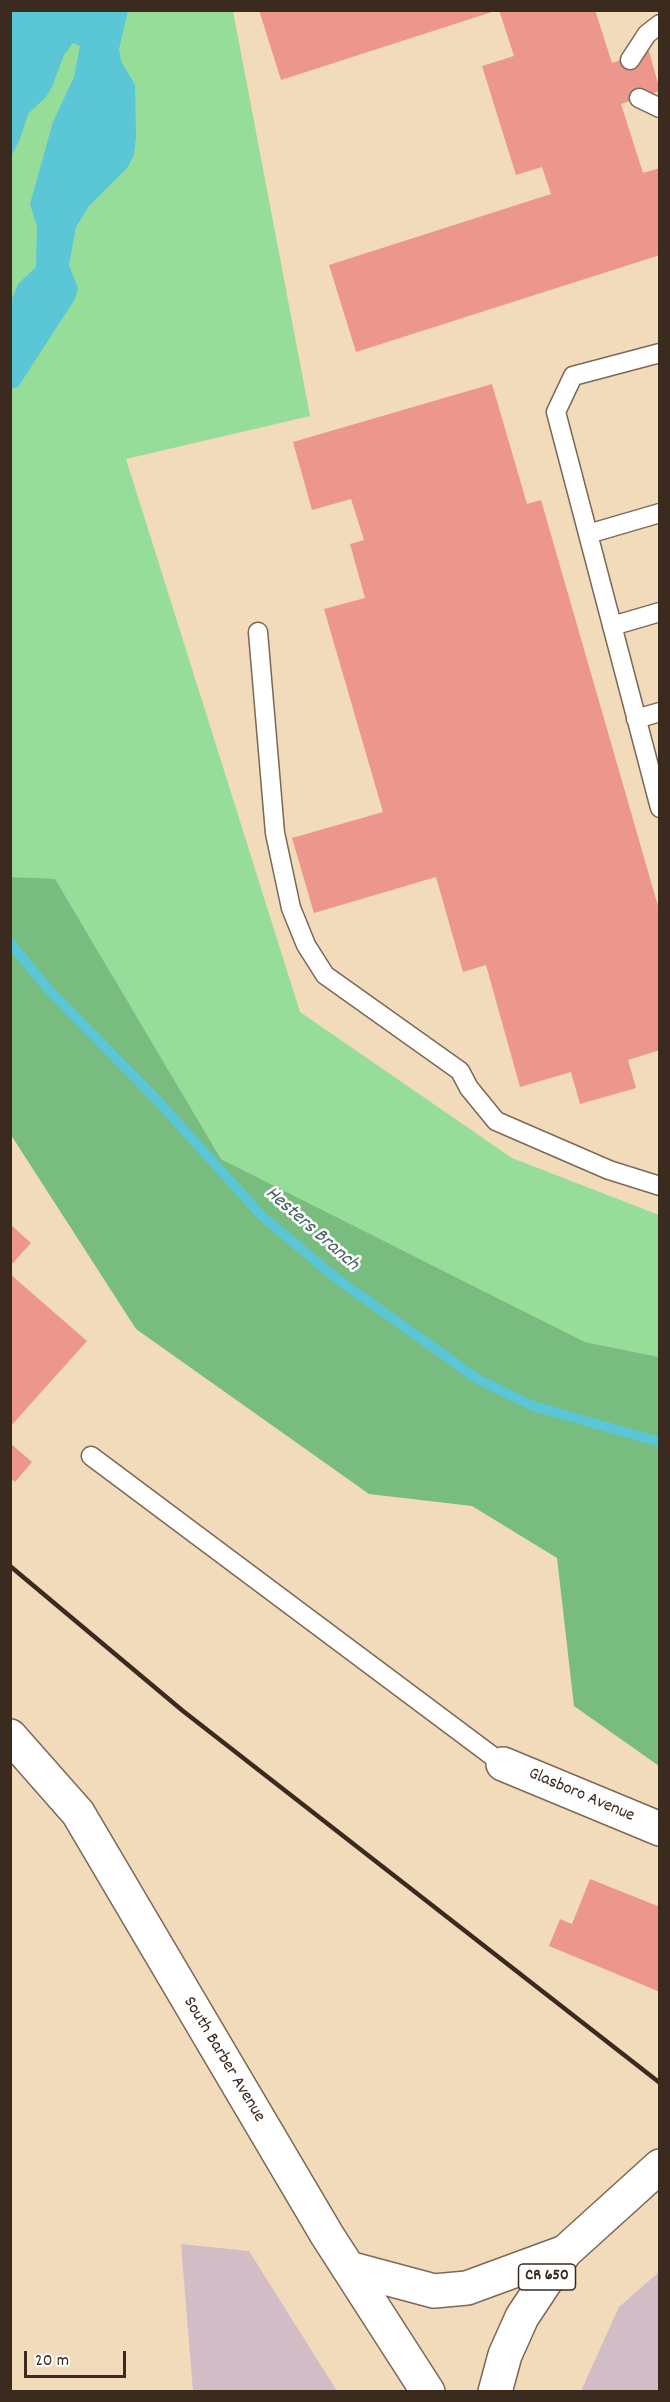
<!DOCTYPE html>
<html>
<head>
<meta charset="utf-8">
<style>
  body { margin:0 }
  #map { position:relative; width:670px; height:2402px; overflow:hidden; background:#f1dbbb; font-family:Dekko,sans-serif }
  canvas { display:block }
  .frame { position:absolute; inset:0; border:12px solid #3b2a1e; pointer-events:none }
  .scale { position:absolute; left:24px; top:2351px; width:102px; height:27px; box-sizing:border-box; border:3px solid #3b2a1e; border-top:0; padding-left:8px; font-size:18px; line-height:21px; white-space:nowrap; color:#3b2a1e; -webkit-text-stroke:4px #fff; paint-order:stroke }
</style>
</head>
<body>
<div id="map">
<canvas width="670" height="2402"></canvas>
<div class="frame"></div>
<div class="scale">20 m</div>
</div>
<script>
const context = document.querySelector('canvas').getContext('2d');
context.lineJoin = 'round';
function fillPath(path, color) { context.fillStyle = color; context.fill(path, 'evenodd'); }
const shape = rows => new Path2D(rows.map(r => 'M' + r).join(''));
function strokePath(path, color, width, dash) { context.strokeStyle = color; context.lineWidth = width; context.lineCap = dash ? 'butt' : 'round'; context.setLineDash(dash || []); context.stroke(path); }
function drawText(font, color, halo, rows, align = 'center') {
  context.font = font + ' Dekko,sans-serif'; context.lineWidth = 5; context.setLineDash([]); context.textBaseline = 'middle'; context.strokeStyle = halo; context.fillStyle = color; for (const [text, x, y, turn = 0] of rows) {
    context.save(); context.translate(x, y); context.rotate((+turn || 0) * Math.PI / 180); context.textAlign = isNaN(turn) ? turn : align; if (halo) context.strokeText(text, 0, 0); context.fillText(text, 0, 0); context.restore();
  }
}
fillPath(shape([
  [181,2244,249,2251,337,2391,193,2391],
  [659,2272,659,2391,581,2391,619,2307]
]), '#d2bdc6');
fillPath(shape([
  [10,11,233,11,310,416,126,459,300,1012,512,1158,659,1215,659,1357,585,1342,221,1159,55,880,11,877]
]), '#95dd98');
fillPath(shape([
  [11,877,55,879,221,1159,585,1342,659,1357,659,1766,574,1706,557,1558,472,1506,369,1494,136,1329,11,1135]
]), '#78bc80');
fillPath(shape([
  [11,10,128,11,119,49,121,61,135,85,136,137,134,155,127,168,89,206,76,227,69,265,78,288,75,299,18,387,12,389,11,301,18,284,36,267,37,227,30,204,53,122,74,77,80,46,73,43,64,55,52,87,46,97,28,114,20,139,11,157]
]), '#5bc6d6');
strokePath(shape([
  [10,943,49,990,157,1100,262,1216,336,1278,479,1380,533,1406,660,1442]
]), '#5bc6d6', 10);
fillPath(shape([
  [259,10,495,10,495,11,281,80],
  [499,10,595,10,612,63,649,51,660,91,621,104,643,173,660,168,660,255,356,352,329,265,551,194,542,167,516,175,482,66,514,56],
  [492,384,527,504,541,500,660,913,660,1050,628,1060,636,1088,580,1104,571,1072,520,1087,486,965,463,972,436,877,314,913,292,838,383,812,324,609,365,598,350,544,364,540,351,499,312,510,293,442],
  [10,1224,31,1243,10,1266],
  [10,1274,87,1341,10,1427],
  [10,1443,32,1462,15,1482,10,1478],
  [590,1879,660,1907,660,1992,549,1946,560,1919,572,1924]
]), '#ec968d');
const lane = shape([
  [630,60,647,34,660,24],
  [639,98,660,108],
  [660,353,573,376,556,412,660,808],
  [588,534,660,513],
  [612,626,660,612],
  [258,632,275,833,291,908,306,945,325,975,460,1071,469,1088,496,1121,609,1170,660,1186],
  [636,719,660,712],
  [91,1456,503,1764]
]);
const street = shape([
  [503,1764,660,1829]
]);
const secondary = shape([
  [10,1736,78,1813,327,2235,428,2392],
  [348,2268,434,2291,467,2288,565,2252]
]);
const primary = shape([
  [495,2392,505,2355,522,2317,565,2252,660,2166]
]);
strokePath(lane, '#7b6855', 21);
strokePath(street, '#7b6855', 36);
strokePath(secondary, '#7b6855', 36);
strokePath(primary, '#7b6855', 36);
strokePath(lane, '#fff', 18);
strokePath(street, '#fff', 33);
strokePath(secondary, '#fff', 33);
strokePath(primary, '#fff', 33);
strokePath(shape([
  [10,1566,183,1711,660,2083]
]), '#3b2a1e', 4.5);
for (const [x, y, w] of [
  [547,2277,57]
]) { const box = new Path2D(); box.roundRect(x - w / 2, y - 13, w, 26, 4.5); context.fillStyle = '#fff'; context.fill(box); strokePath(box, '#3b2a1e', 1.5); }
drawText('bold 16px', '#3b2a1e', null, [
  ["CR 650",547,2277]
]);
drawText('18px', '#3b2a1e', '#fff', [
  ["Glasboro Avenue",581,1796,23],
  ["South Barber Avenue",223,2060,59]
]);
drawText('italic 20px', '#46615e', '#fff', [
  ["Hesters Branch",311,1230,41]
]);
</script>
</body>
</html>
